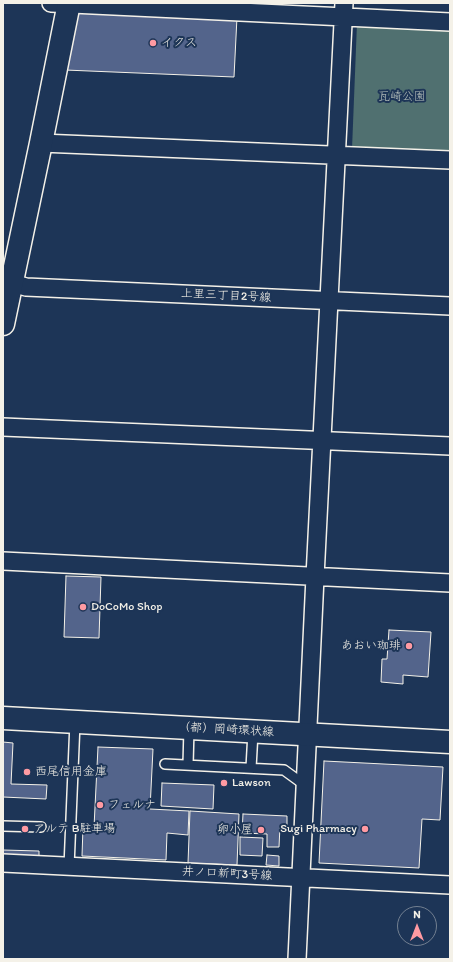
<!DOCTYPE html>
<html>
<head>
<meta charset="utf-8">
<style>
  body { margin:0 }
  #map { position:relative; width:453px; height:962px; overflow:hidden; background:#1d3557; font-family:Itim,sans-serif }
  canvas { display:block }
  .frame { position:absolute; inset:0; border:4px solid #f4f1e8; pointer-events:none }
  .north { position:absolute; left:397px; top:906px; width:40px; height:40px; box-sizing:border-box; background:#1d3557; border:1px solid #738091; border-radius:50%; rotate:0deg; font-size:11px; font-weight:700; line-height:16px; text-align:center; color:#f4f1e8 }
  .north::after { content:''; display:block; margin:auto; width:14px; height:18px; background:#ff9aa2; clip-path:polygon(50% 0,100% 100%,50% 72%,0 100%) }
</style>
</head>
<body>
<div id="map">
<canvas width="453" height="962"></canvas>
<div class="frame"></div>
<div class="north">N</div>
</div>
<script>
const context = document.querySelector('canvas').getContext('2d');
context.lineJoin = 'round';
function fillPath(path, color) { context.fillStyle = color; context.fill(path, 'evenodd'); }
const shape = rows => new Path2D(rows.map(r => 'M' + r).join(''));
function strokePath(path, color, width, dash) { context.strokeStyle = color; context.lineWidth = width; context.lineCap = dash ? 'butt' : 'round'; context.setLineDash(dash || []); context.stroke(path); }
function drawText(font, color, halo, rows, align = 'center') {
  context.font = font + ' Itim,"Klee One",sans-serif'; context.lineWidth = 4; context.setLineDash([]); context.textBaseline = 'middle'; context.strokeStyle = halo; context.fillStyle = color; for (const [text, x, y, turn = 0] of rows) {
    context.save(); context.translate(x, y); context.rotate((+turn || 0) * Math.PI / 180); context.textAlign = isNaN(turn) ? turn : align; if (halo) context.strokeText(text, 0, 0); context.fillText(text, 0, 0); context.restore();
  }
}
fillPath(shape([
  [357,23,450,28,450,152,352,149]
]), '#507070');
const building = shape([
  [79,11,237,17,234,77,65,70,79,11],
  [66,576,101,577,99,638,64,637,66,576],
  [389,630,431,632,428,677,403,675,403,684,381,682,382,659,387,659,389,630],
  [3,742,13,743,11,784,47,785,46,799,3,797,3,742],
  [98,747,153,749,150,809,189,811,188,835,167,833,166,860,82,856,83,827,94,827,98,747],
  [324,761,443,767,440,820,422,819,419,868,319,863,324,761],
  [162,783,214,785,213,809,161,806,162,783],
  [190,811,239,814,237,865,188,863,190,811],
  [243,814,287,816,287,826,280,826,279,847,267,847,267,834,242,833,243,814],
  [240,837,263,838,262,856,240,855,240,837],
  [3,850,39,851,39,856,3,855,3,850],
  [267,855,279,856,279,866,266,865,267,855]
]);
fillPath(building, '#53648b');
strokePath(building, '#f4f1e8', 1);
const lane = shape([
  [165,764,284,770,306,786],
  [188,765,189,728],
  [251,768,253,732],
  [3,826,41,827],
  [69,867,75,722]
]);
const street = shape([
  [51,3,450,22],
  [41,143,450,160],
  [3,282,12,283,26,287,450,306],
  [3,427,450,446],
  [3,561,450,583],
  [3,863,450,885],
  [297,959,315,577,344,3]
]);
const secondary = shape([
  [3,324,41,143,69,3],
  [3,718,450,742]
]);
strokePath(lane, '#f4f1e8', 12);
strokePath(street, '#f4f1e8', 20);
strokePath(secondary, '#f4f1e8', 25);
strokePath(lane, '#1d3557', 9);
strokePath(street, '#1d3557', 17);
strokePath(secondary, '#1d3557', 22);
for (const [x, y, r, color] of [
  [153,43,4,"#ff9aa2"],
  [83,607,4,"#ff9aa2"],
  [409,646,4,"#ff9aa2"],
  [27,772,4,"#ff9aa2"],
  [224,783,4,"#ff9aa2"],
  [100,805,4,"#ff9aa2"],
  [25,829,4,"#ff9aa2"],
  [365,829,4,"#ff9aa2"],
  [261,830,4,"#ff9aa2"]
]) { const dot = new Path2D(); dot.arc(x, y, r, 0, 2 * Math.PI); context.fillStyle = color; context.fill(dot); strokePath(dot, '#1d3557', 1.5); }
drawText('12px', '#f4f1e8', '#1d3557', [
  ["イクス",161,43],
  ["DoCoMo Shop",91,607],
  ["あおい珈琲",401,646,"right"],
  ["西尾信用金庫",35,772],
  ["Lawson",232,783],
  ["フェルナ",108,805],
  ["アルテ B駐車場",33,829],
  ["Sugi Pharmacy",357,829,"right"],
  ["卵小屋",253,830,"right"]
], 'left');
drawText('12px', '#bbc4be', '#1d3557', [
  ["瓦崎公園",402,97]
]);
drawText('12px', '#f4f1e8', '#1d3557', [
  ["上里三丁目2号線",226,296,3],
  ["（都）岡崎環状線",226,730,3],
  ["井ノ口新町3号線",227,874,3]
]);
</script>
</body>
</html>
